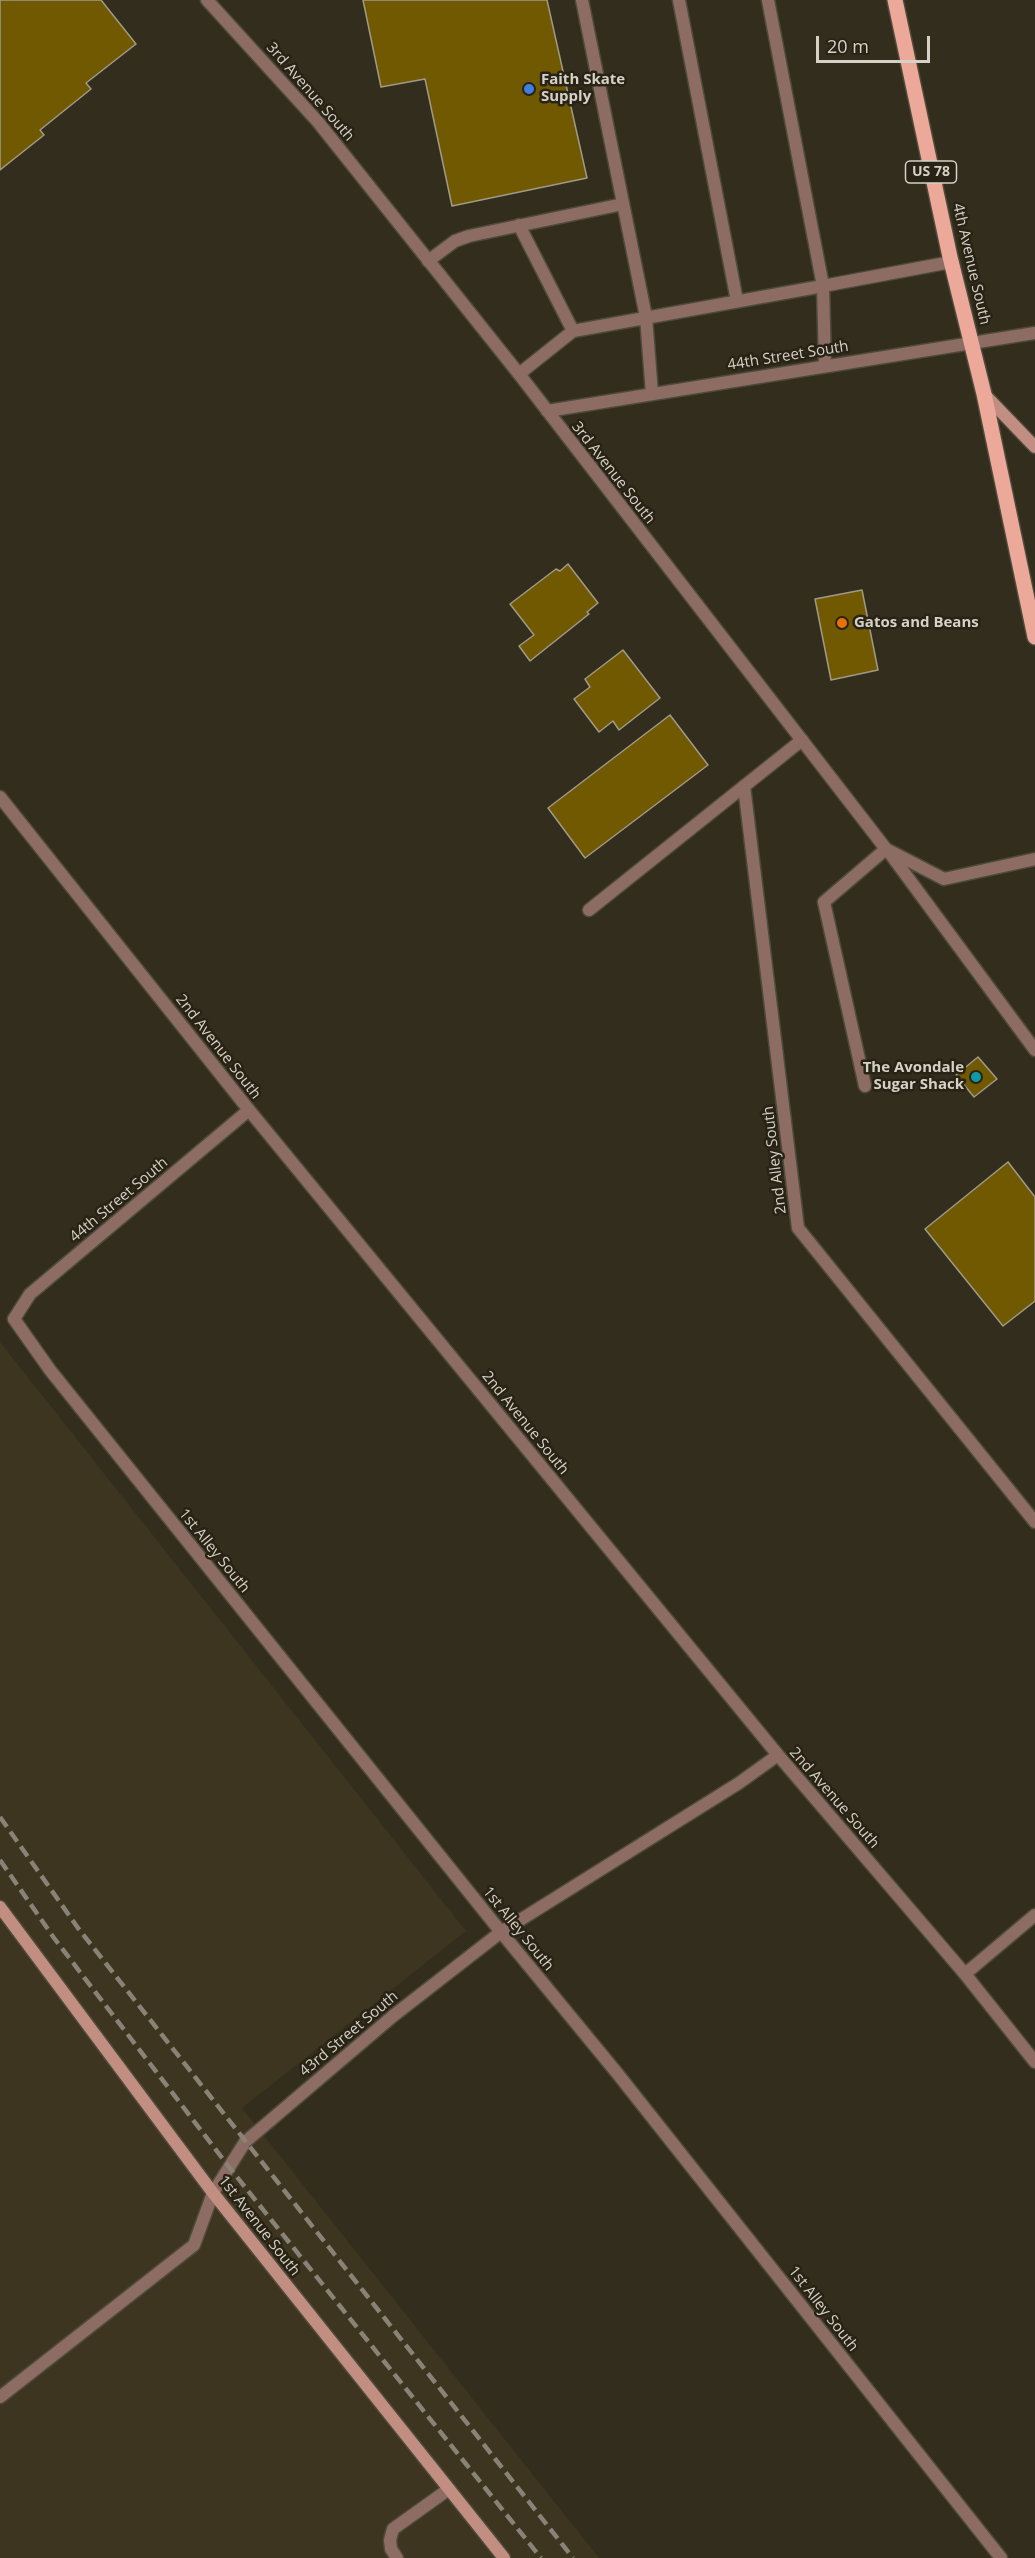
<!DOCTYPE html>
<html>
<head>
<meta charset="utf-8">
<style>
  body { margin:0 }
  #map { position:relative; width:1035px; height:2558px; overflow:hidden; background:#322d1d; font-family:"Open Sans",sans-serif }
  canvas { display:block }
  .scale { position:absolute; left:816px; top:36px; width:114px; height:27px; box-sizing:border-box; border:3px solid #d5d1c7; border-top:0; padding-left:8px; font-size:18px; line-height:21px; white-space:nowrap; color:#d5d1c7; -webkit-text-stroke:4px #282314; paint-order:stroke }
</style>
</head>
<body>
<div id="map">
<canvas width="1035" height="2558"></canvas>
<div class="scale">20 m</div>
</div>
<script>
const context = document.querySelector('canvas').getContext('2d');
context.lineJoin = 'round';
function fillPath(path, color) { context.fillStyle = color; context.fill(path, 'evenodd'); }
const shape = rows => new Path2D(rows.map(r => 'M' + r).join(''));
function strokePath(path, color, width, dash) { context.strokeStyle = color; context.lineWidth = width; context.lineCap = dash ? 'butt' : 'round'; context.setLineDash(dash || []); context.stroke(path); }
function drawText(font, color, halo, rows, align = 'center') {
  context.font = font + ' "Open Sans",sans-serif'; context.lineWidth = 5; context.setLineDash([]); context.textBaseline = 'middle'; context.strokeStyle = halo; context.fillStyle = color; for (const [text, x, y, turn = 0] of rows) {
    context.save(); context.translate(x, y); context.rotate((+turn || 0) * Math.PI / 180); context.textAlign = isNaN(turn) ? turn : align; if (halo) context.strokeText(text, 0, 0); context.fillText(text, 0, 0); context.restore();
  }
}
fillPath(shape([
  [0,1342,466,1931,242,2108,599,2558,0,2558]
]), '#3d351f');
const building = shape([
  [0,0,101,0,136,44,86,83,91,89,40,130,44,135,0,170,0,0],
  [363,0,547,0,587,178,452,206,425,79,381,87,363,0],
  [568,564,598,603,587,612,589,614,530,661,519,646,534,635,510,604,556,569,560,571,568,564],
  [862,590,878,670,831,680,815,599,862,590],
  [623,650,660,698,619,730,613,721,599,732,574,699,590,687,585,679,623,650],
  [670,715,708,765,585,858,548,808,670,715],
  [978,1057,997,1079,974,1097,956,1075,978,1057],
  [1008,1162,1035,1197,1035,1301,1003,1326,925,1229,1008,1162]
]);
fillPath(building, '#705900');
strokePath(building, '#a09a87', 1.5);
const lane = shape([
  [582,0,646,317,652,394],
  [679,0,737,301],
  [768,0,823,286,951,262],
  [519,225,573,331],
  [428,261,455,241,469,236,623,204],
  [519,374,573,331,823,286,825,365],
  [744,786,798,1228,1035,1522],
  [589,910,802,740],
  [865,1086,824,902,886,849],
  [14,1319,50,1370,501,1932,617,2073,1001,2558],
  [397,2558,391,2549,390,2540,393,2529,449,2489]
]);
const street = shape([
  [207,0,318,122,519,374,886,849,944,879,1035,859],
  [547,411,1035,333],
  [0,797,249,1110,778,1755,965,1974,1035,2062],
  [889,852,1035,1050],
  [14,1319,30,1294,249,1110],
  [965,1974,1035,1915],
  [0,2397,194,2245,213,2193,245,2142,393,2016,501,1932,739,1783,778,1755]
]);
const secondary = shape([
  [984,394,1035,447],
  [0,1907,213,2193,504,2558]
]);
const primary = shape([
  [895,0,950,257,984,394,1035,637]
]);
strokePath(lane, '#4f4b3c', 15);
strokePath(street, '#4f4b3c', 15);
strokePath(secondary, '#4f4b3c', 15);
strokePath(primary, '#4f4b3c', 18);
strokePath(lane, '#8d6c64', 12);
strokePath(street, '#8d6c64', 12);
strokePath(secondary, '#c28e82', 12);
strokePath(primary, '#eca999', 15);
strokePath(shape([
  [0,1817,78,1928,573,2558],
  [0,1860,54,1938,229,2167,541,2558]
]), '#888376', 4.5, [12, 6]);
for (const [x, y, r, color] of [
  [529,89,6,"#3f7fe0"],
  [842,623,6,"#e8710a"],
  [976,1077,6,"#0f9aa8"]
]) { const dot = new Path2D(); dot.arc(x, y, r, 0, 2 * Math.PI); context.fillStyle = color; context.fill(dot); strokePath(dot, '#282314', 2); }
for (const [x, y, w] of [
  [931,172,51]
]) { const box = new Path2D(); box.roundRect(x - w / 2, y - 11, w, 22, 4.5); context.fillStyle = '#282314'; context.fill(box); strokePath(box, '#d5d1c7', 1.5); }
drawText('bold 14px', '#d5d1c7', null, [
  ["US 78",931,172]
]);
drawText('bold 15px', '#d5d1c7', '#282314', [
  ["Faith Skate",541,80],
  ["Supply",541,97],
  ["Gatos and Beans",854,623],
  ["The Avondale",964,1068,"right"],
  ["Sugar Shack",964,1085,"right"]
], 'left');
drawText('15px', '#d5d1c7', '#282314', [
  ["3rd Avenue South",310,92,49],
  ["4th Avenue South",971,264,77],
  ["44th Street South",788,356,-9],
  ["3rd Avenue South",613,473,52],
  ["2nd Avenue South",218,1047,52],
  ["2nd Alley South",775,1160,-97],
  ["44th Street South",119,1200,-40],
  ["2nd Avenue South",525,1423,51],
  ["1st Alley South",214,1551,51],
  ["2nd Avenue South",834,1798,49],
  ["1st Alley South",518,1929,51],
  ["43rd Street South",349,2034,-40],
  ["1st Avenue South",259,2226,52],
  ["1st Alley South",823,2309,52]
]);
</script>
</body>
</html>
